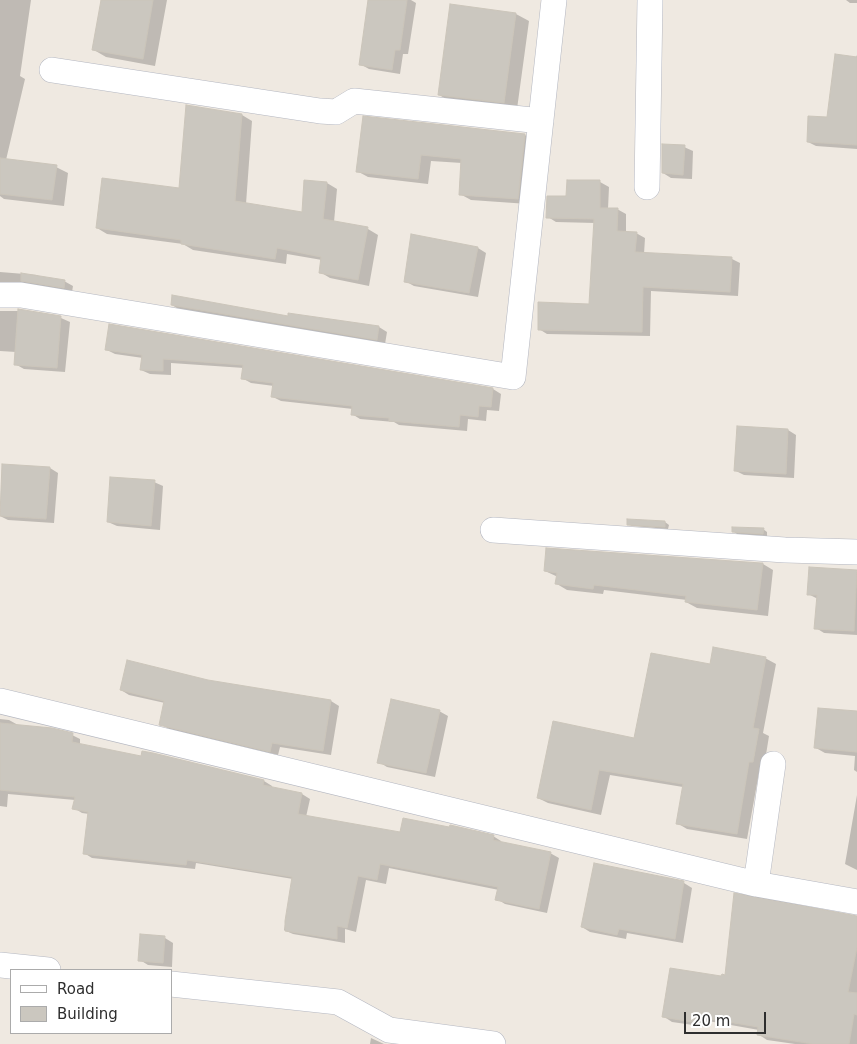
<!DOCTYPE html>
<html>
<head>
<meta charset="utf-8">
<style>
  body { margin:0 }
  #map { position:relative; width:857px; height:1044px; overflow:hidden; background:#efe9e1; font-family:"DejaVu Sans",sans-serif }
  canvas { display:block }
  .legend { position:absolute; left:10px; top:969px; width:162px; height:65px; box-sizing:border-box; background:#fff; border:1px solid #ababab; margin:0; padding:6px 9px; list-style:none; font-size:15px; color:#2e2e2e }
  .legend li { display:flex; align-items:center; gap:10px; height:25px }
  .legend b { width:25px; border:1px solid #ababab }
  .scale { position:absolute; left:684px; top:1012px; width:82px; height:22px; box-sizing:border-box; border:2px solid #2e2e2e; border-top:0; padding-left:6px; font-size:15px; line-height:18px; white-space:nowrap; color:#2e2e2e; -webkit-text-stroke:4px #fff; paint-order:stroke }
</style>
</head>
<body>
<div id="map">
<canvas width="857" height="1044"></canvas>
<ul class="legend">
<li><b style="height:6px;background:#fff"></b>Road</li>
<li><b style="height:14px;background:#cbc7bf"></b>Building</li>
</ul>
<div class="scale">20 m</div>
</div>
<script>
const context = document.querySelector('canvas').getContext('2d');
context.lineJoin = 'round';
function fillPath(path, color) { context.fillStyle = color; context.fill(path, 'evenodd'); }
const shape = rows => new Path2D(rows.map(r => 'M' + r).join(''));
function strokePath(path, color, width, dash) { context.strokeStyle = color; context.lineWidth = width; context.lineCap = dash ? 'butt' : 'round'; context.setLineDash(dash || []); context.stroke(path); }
fillPath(shape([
  [0,0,31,0,20,76,25,79,6,160,56,167,68,173,64,206,4,199,0,196],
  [102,0,167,0,155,66,106,57,94,50],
  [370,0,411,0,416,3,408,54,403,54,400,74,369,69,360,64],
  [846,0,857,0,857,3,850,3],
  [451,5,516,14,529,21,517,109,452,102,439,95],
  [857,55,857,149,816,146,808,142,828,119],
  [242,115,252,121,246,204,303,213,327,183,337,189,334,222,368,229,378,235,369,286,330,278,320,272,322,260,287,254,286,264,193,250,183,244,107,234,97,228,180,190],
  [364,118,525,135,535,141,528,204,471,200,460,194,462,163,431,161,428,184,368,177,357,171],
  [684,147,693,151,692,179,671,178,663,173],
  [568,181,600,182,609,187,608,209,617,209,626,214,626,233,636,233,645,238,644,254,732,259,740,263,738,296,651,291,650,336,547,334,539,329,590,305,595,223,556,222,548,217,568,197],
  [478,248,486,253,478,297,414,286,405,281],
  [0,272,37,275,42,278,64,281,73,286,72,292,0,289],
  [172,305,379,327,387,332,385,344,180,310],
  [0,311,20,311,61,318,70,322,65,372,24,369,15,364,16,352,0,351],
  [107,350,493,389,501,394,499,411,487,410,486,421,468,419,467,431,399,425,394,422,360,419,352,414,353,409,281,401,273,397,274,386,251,383,242,378,244,368,171,363,171,375,150,374,141,370,143,358,115,354],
  [788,430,796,435,794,478,744,475,736,471],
  [3,465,50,468,58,473,54,523,8,520,0,516],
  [154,482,163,486,160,530,117,526,108,522],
  [665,522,669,525,668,529,632,526,628,524],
  [763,529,767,532,767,536,737,534,733,531],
  [763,564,773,570,768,616,697,608,686,602,687,600,604,590,603,594,567,590,557,584,558,577,545,571],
  [810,569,857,572,857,635,824,633,816,628,818,599,808,594],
  [765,658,776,664,763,733,769,736,764,767,760,767,747,839,687,829,677,823,683,787,610,775,601,815,548,803,538,798,635,739,711,666],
  [207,681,331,701,339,706,331,755,280,747,278,755,169,729,161,724,165,703,129,695,121,690],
  [439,711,448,716,435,777,387,767,379,762],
  [857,712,857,772,854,770,855,756,825,753,816,748],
  [0,719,9,720,18,725,72,735,80,739,80,745,142,758,153,754,264,781,272,786,272,788,302,794,310,799,306,817,401,833,493,836,501,841,501,843,550,853,559,858,547,913,505,904,497,899,499,890,389,868,386,884,366,880,356,932,345,929,345,943,293,934,284,930,293,879,196,863,195,869,92,858,84,853,89,814,82,813,74,808,75,800,8,794,7,807,0,806],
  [857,795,857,870,845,864],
  [595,864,684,883,692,888,683,943,627,933,626,939,590,932,582,927],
  [857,917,857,1044,795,1044,767,1040,758,1034,759,1030,708,1021,707,1027,672,1022,663,1016,722,978],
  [165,938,173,943,172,967,148,965,140,960],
  [371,1038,384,1044,370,1044]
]), '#0003');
const building = shape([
  [101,0,153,0,143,59,92,50,101,0],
  [368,0,407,0,400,50,395,50,392,70,359,65,368,0],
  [450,4,516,13,504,103,438,95,450,4],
  [835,54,857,57,857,145,807,142,808,116,827,117,835,54],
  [186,105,242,114,235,201,302,212,304,180,327,182,323,219,368,227,358,280,319,273,321,257,277,248,275,259,181,244,181,240,96,228,102,178,179,188,186,105],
  [363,116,525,134,518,199,459,195,461,159,421,155,418,179,356,172,363,116],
  [662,144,685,145,683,175,662,173,662,144],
  [0,158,57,165,52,200,0,194,0,158],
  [567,180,600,180,600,208,618,208,617,231,637,232,635,252,732,257,730,292,643,287,642,332,538,330,538,302,589,304,594,219,546,218,547,196,566,196,567,180],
  [411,234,478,247,469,293,404,282,411,234],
  [21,273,65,280,64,288,21,281,21,273],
  [172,295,288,316,288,313,379,326,377,340,171,305,172,295],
  [18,309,61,316,57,368,14,365,18,309],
  [109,324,493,388,491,407,479,406,478,417,460,415,459,427,389,421,389,418,351,415,352,406,271,397,273,383,241,379,243,365,163,359,163,371,140,370,142,355,105,350,109,324],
  [737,426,788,429,786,474,734,471,737,426],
  [2,464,50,467,46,519,0,516,2,464],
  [110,477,155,480,151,526,107,522,110,477],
  [627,519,665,521,665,527,627,525,627,519],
  [732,527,764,528,763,534,732,532,732,527],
  [546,548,761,563,763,563,757,610,685,602,686,596,594,585,593,589,555,584,557,573,544,571,546,548],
  [809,567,857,570,854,631,814,629,817,595,807,595,809,567],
  [713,647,766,657,753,728,759,729,753,762,749,762,737,834,676,824,683,784,599,770,591,810,537,798,553,721,634,738,651,653,710,664,713,647],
  [127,660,208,680,331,700,323,751,272,743,270,752,159,725,164,701,120,690,127,660],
  [391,699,440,710,426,773,377,763,391,699],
  [818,708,857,711,857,752,814,748,818,708],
  [0,723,52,728,73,733,72,742,141,756,142,751,153,753,264,780,263,785,302,793,298,814,400,832,403,818,449,827,450,825,494,835,493,840,551,852,539,909,495,900,498,887,380,864,377,880,358,876,347,928,337,926,337,939,285,931,285,921,292,877,187,860,186,865,83,854,88,812,72,809,75,797,0,790,0,723],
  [594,863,684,881,675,939,619,929,617,935,581,927,594,863],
  [734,893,857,916,857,947,848,992,857,993,857,1015,854,1014,849,1044,813,1044,757,1035,758,1027,699,1017,698,1023,662,1017,670,968,721,976,722,974,725,975,734,893],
  [140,934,165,936,163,963,138,961,140,934]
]);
fillPath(building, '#cbc7bf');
strokePath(building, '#cbc5ba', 1);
const street = shape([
  [52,70,320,111,336,112,354,101,541,121],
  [647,187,650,0],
  [0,295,21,295,513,377,554,0],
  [493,530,785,550,857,552],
  [0,701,756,884,857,902],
  [756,884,773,764],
  [0,965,48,970],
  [171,984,338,1002,389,1030,493,1044]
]);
strokePath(street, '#b4b7c1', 26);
strokePath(street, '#fff', 25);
</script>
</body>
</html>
